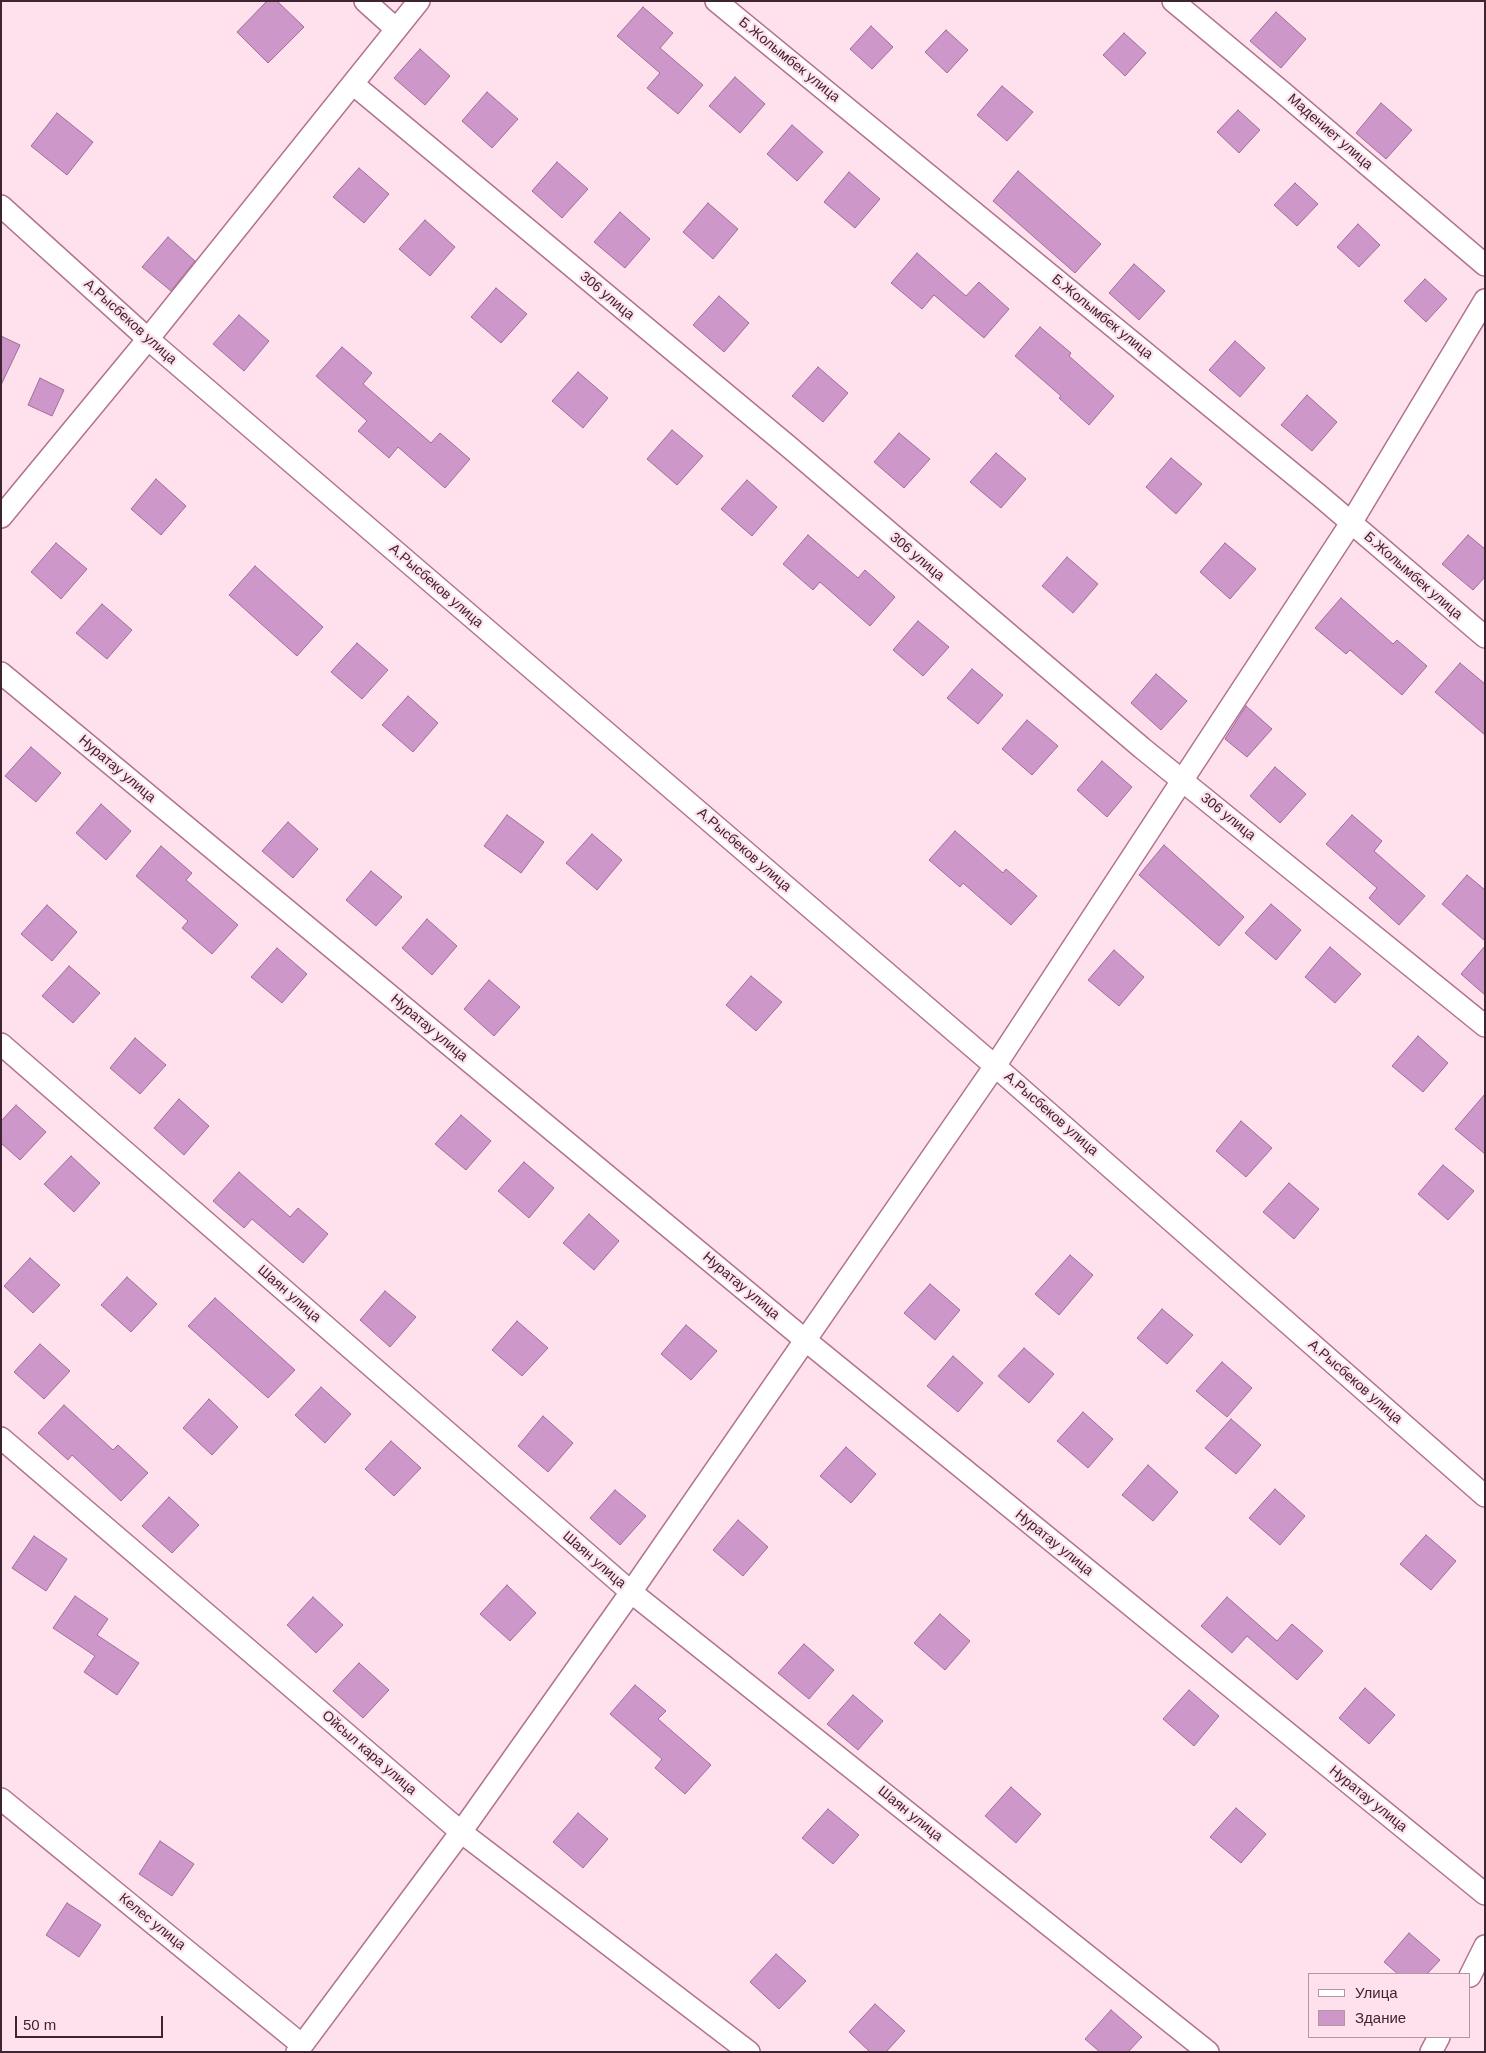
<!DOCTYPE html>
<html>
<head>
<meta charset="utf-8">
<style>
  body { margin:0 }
  #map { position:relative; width:1486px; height:2053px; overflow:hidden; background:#fee1ed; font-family:Helvetica,sans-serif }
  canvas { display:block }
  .frame { position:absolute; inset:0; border:2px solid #3e2330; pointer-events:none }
  .legend { position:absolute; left:1308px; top:1973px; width:162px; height:65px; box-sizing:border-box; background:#fee1ed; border:1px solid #b195a1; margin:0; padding:6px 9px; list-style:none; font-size:15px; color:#3e2330 }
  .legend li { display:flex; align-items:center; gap:10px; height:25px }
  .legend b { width:25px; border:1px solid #b195a1 }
  .scale { position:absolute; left:15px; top:2016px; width:148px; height:22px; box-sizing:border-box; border:2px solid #3e2330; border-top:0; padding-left:6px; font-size:15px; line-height:18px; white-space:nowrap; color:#3e2330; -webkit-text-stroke:4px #fee1ed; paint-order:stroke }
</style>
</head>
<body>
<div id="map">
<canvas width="1486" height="2053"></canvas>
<div class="frame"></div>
<ul class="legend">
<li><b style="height:6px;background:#fff"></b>Улица</li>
<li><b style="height:14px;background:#ce97c9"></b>Здание</li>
</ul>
<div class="scale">50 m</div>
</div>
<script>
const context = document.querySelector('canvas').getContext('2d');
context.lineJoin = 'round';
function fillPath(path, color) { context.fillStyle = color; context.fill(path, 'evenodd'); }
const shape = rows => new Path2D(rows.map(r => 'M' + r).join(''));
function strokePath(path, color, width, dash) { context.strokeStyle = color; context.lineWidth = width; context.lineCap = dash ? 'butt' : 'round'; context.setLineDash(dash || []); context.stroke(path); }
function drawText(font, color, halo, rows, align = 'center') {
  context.font = font + ' Helvetica,sans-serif'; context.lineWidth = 4.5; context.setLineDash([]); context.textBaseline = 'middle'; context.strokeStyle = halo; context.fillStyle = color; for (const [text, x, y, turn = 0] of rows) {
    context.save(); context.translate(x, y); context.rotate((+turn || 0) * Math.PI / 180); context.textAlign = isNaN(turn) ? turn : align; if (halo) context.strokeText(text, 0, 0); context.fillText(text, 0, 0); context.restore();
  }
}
const building = shape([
  [267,1,277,1,304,27,268,63,237,32,267,1],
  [643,7,673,33,660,48,703,85,678,114,647,88,660,73,617,36,643,7],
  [1276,12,1306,39,1281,68,1250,41,1276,12],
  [871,26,893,47,872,69,850,49,871,26],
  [946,30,968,50,947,73,925,52,946,30],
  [1124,33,1146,53,1125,76,1103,55,1124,33],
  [420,49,450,76,425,105,394,78,420,49],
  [735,77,765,104,740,133,709,106,735,77],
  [1002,86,1033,112,1007,141,977,115,1002,86],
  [487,92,518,119,492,148,462,121,487,92],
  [1381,103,1412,130,1386,159,1356,133,1381,103],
  [1238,110,1260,130,1239,153,1217,132,1238,110],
  [57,113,93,142,67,175,31,146,57,113],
  [792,125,823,152,797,181,767,154,792,125],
  [557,162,588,189,562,218,532,191,557,162],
  [359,168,389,194,364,223,333,197,359,168],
  [1018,171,1101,244,1075,273,993,201,1018,171],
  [849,172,880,199,855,228,824,202,849,172],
  [1295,183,1318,204,1297,226,1274,205,1295,183],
  [708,203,738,229,713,259,683,232,708,203],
  [620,212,650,239,625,268,594,242,620,212],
  [425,220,455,247,430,276,399,249,425,220],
  [1358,224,1380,245,1359,267,1337,247,1358,224],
  [168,237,195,261,171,291,142,267,168,237],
  [917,253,966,296,979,282,1009,309,984,338,934,295,922,309,891,283,917,253],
  [1134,264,1165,291,1139,320,1109,293,1134,264],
  [1425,279,1447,299,1426,322,1404,301,1425,279],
  [496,288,527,314,501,343,471,317,496,288],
  [719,296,749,323,724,352,693,325,719,296],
  [239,315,269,341,244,371,213,344,239,315],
  [1040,327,1071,353,1069,356,1114,396,1089,425,1059,398,1061,396,1015,356,1040,327],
  [1,336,20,345,1,385,1,336],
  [1235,341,1265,368,1240,397,1209,370,1235,341],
  [342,347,372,373,363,384,431,443,440,433,470,459,445,488,398,447,389,458,358,431,367,421,316,376,342,347],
  [818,367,848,393,823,422,792,396,818,367],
  [578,372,608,398,583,428,552,401,578,372],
  [40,378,64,390,52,416,28,405,40,378],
  [1307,395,1337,422,1312,451,1281,425,1307,395],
  [672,430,703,456,677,485,647,459,672,430],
  [899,433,930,459,904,488,874,462,899,433],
  [996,453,1026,479,1001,508,970,482,996,453],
  [1171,458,1202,484,1176,514,1146,487,1171,458],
  [156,479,186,506,161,535,131,509,156,479],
  [747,480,777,507,752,536,721,509,747,480],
  [808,535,858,578,865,570,895,597,870,626,820,582,813,590,783,564,808,535],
  [1468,535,1485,549,1485,577,1473,590,1442,564,1468,535],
  [56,543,87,569,61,599,31,572,56,543],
  [1225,543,1256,569,1230,599,1200,572,1225,543],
  [1067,557,1098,584,1073,613,1042,586,1067,557],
  [255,566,323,627,297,656,229,595,255,566],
  [1341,598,1393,644,1397,640,1427,666,1402,695,1350,650,1346,654,1315,628,1341,598],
  [102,604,132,630,107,659,76,633,102,604],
  [918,621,949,647,923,676,893,650,918,621],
  [357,643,388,670,362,699,331,672,357,643],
  [1460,663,1485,684,1485,735,1435,692,1460,663],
  [972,669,1003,695,978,724,947,698,972,669],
  [1156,674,1187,701,1161,730,1131,703,1156,674],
  [408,696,438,723,413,752,382,725,408,696],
  [1246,706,1272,729,1247,757,1225,739,1246,706],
  [1027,720,1058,746,1032,775,1002,749,1027,720],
  [31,747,61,773,36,802,5,776,31,747],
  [1102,761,1132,787,1107,817,1077,790,1102,761],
  [1275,767,1306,794,1280,823,1250,796,1275,767],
  [101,804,131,831,106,860,76,833,101,804],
  [507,815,544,842,521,873,484,846,507,815],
  [1352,815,1382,841,1374,851,1425,896,1399,925,1369,898,1377,888,1326,844,1352,815],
  [288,822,318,849,293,878,262,851,288,822],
  [955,831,1003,873,1006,869,1037,896,1011,925,963,883,960,887,929,860,955,831],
  [592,834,622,860,597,890,566,863,592,834],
  [1164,845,1244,917,1219,946,1139,875,1164,845],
  [161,846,192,873,186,880,238,925,212,954,182,928,188,921,136,876,161,846],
  [371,871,402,897,376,926,346,900,371,871],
  [1467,875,1485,890,1485,941,1442,904,1467,875],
  [1271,904,1301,930,1276,960,1245,933,1271,904],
  [47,905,77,932,52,961,21,934,47,905],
  [427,919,457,946,432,975,402,948,427,919],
  [1485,946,1485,995,1461,974,1485,946],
  [1330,947,1361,974,1335,1003,1305,977,1330,947],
  [277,948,307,974,282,1003,251,977,277,948],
  [1114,950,1144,977,1119,1006,1088,980,1114,950],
  [69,966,100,993,73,1023,42,996,69,966],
  [751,976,782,1002,756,1031,726,1005,751,976],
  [489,980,520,1007,494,1036,464,1009,489,980],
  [1418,1036,1448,1063,1423,1092,1392,1066,1418,1036],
  [135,1038,166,1065,140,1094,110,1068,135,1038],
  [1485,1094,1485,1154,1455,1129,1485,1094],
  [179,1099,209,1126,184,1155,154,1128,179,1099],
  [16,1105,46,1132,20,1160,1,1143,1,1121,16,1105],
  [461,1115,491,1141,466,1170,435,1144,461,1115],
  [1241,1121,1272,1148,1246,1177,1216,1151,1241,1121],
  [71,1156,100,1183,74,1212,44,1184,71,1156],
  [524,1162,554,1188,529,1218,498,1191,524,1162],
  [1443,1165,1474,1191,1448,1220,1418,1194,1443,1165],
  [239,1172,290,1217,298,1208,328,1234,303,1263,252,1219,244,1228,213,1201,239,1172],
  [1289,1183,1319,1209,1294,1239,1263,1212,1289,1183],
  [589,1214,619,1241,594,1270,563,1243,589,1214],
  [1070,1255,1093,1275,1059,1315,1035,1294,1070,1255],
  [30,1258,60,1285,33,1313,4,1286,30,1258],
  [127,1277,157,1304,131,1332,101,1305,127,1277],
  [930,1284,960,1310,935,1340,904,1313,930,1284],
  [385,1291,416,1317,390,1347,360,1320,385,1291],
  [215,1298,295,1370,268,1398,188,1326,215,1298],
  [1162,1309,1193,1335,1167,1364,1137,1338,1162,1309],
  [517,1321,548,1348,522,1376,492,1350,517,1321],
  [686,1325,717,1351,691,1380,661,1354,686,1325],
  [40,1344,70,1371,44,1399,14,1372,40,1344],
  [1024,1348,1054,1374,1029,1403,998,1376,1024,1348],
  [953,1356,983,1383,958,1412,927,1386,953,1356],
  [1222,1362,1252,1388,1227,1417,1196,1391,1222,1362],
  [321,1387,351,1414,325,1443,295,1415,321,1387],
  [209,1399,238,1427,212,1455,183,1428,209,1399],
  [64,1405,113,1450,118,1445,148,1473,121,1501,72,1455,68,1460,38,1433,64,1405],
  [1083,1412,1113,1439,1088,1468,1057,1441,1083,1412],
  [543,1416,573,1443,548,1472,518,1446,543,1416],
  [1231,1419,1261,1445,1236,1474,1205,1448,1231,1419],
  [391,1441,421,1468,394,1496,365,1469,391,1441],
  [846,1447,876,1474,851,1503,820,1476,846,1447],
  [1148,1465,1178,1492,1153,1521,1122,1495,1148,1465],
  [1275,1489,1305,1516,1280,1545,1249,1518,1275,1489],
  [615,1490,646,1516,620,1545,590,1518,615,1490],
  [169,1497,199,1525,172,1553,142,1526,169,1497],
  [738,1520,768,1547,743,1576,713,1550,738,1520],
  [1426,1535,1456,1561,1431,1590,1400,1564,1426,1535],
  [34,1536,67,1559,46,1591,12,1568,34,1536],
  [507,1585,536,1613,510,1641,480,1614,507,1585],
  [75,1596,108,1619,97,1635,139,1663,117,1695,84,1672,95,1656,53,1628,75,1596],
  [313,1597,343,1625,316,1653,287,1625,313,1597],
  [1227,1597,1277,1641,1292,1624,1323,1651,1297,1680,1247,1636,1232,1653,1201,1626,1227,1597],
  [940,1614,970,1641,945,1670,914,1643,940,1614],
  [804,1644,834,1670,809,1699,778,1673,804,1644],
  [359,1663,389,1690,363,1718,333,1691,359,1663],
  [635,1685,666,1711,658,1719,711,1765,685,1794,655,1768,662,1759,610,1714,635,1685],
  [1365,1688,1395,1715,1369,1744,1339,1718,1365,1688],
  [1189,1690,1219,1716,1194,1746,1163,1719,1189,1690],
  [853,1695,883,1721,858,1750,827,1724,853,1695],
  [1011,1787,1041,1814,1016,1843,985,1816,1011,1787],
  [1236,1808,1266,1834,1241,1863,1210,1837,1236,1808],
  [828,1809,859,1835,833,1864,802,1838,828,1809],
  [578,1813,608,1839,583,1868,553,1842,578,1813],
  [160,1841,194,1864,172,1896,139,1874,160,1841],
  [67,1903,101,1925,79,1957,46,1935,67,1903],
  [1409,1933,1440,1960,1427,1974,1398,1974,1384,1962,1409,1933],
  [776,1954,806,1981,779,2009,750,1982,776,1954],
  [875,2004,905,2031,886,2052,870,2052,849,2032,875,2004],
  [1111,2010,1142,2037,1128,2052,1100,2052,1085,2039,1111,2010]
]);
fillPath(building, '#ce97c9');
strokePath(building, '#9f6d9b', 1);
const minor = shape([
  [365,1,396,29],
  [716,1,1320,496,1485,637],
  [1173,1,1281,91,1485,265],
  [353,84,788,446,1142,748,1485,1026],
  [1,206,148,339,995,1066,1485,1496],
  [1,517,148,339,419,1],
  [1,673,804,1339,1485,1894],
  [1,1044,631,1592,1208,2052],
  [1,1438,461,1832,749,2052],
  [1,1799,302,2045],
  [1470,1976,1485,1946],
  [297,2052,461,1832,631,1592,995,1066,1351,523,1485,300],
  [1431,2052,1439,2037]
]);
strokePath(minor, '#b37292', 24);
strokePath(minor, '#fff', 21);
drawText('14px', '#3e2330', '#fee1ed', [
  ["Б.Жолымбек улица",789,60,39],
  ["Мадениет улица",1330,132,41],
  ["306 улица",607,296,40],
  ["Б.Жолымбек улица",1102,317,39],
  ["А.Рысбеков улица",130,322,42],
  ["306 улица",917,557,40],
  ["Б.Жолымбек улица",1413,576,41],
  ["А.Рысбеков улица",436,586,41],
  ["Нуратау улица",117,769,40],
  ["306 улица",1228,817,39],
  ["А.Рысбеков улица",744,850,41],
  ["Нуратау улица",429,1028,40],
  ["А.Рысбеков улица",1051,1114,41],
  ["Нуратау улица",741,1286,40],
  ["Шаян улица",289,1294,41],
  ["А.Рысбеков улица",1355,1382,41],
  ["Нуратау улица",1054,1543,39],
  ["Шаян улица",594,1560,41],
  ["Ойсыл кара улица",369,1753,41],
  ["Нуратау улица",1368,1799,39],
  ["Шаян улица",910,1814,39],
  ["Келес улица",152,1922,39]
]);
</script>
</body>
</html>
